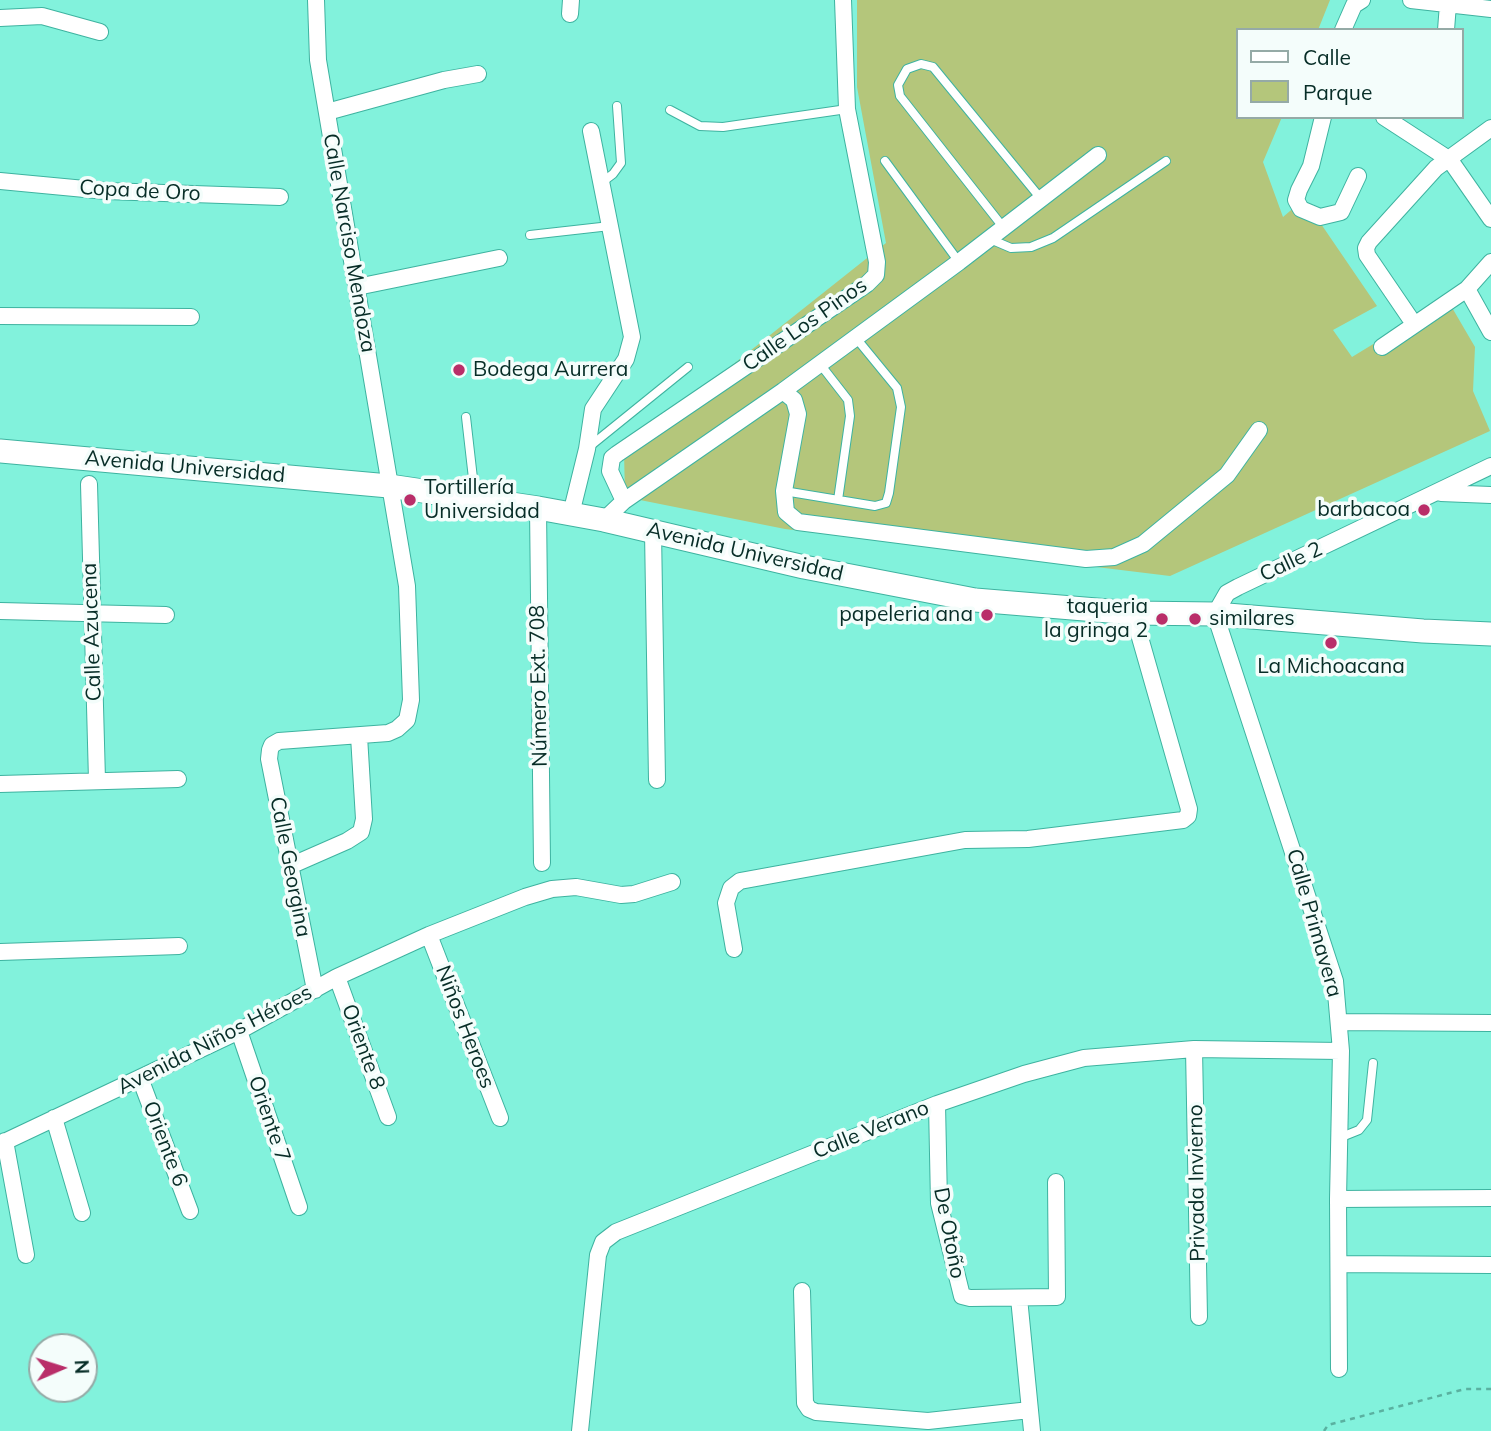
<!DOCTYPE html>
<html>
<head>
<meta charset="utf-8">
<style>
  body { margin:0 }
  #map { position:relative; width:1491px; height:1431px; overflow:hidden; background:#82f2dc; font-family:Mulish,sans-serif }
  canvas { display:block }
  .legend { position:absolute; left:1236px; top:28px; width:228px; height:91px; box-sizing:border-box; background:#f4fdfb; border:2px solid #95aaa6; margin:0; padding:9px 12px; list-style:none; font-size:21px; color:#072d27 }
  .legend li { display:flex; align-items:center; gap:14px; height:35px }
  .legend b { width:35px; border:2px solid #95aaa6 }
  .north { position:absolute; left:28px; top:1333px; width:70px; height:70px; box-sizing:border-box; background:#f4fdfb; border:2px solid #95aaa6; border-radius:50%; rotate:87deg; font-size:19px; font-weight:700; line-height:28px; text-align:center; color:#072d27 }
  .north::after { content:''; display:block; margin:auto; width:24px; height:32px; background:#b92e69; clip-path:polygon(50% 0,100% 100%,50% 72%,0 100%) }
</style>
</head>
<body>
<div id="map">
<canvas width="1491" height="1431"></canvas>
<ul class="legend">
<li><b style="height:9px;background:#fff"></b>Calle</li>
<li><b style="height:19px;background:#b4c67b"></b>Parque</li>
</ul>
<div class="north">N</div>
</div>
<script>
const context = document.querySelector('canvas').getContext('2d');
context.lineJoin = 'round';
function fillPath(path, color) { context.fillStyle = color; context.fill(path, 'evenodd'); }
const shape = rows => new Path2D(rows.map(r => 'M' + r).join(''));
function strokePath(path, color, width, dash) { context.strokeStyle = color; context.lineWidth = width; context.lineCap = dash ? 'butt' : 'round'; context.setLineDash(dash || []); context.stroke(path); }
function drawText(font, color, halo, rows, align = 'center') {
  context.font = font + ' Mulish,sans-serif'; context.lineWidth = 7; context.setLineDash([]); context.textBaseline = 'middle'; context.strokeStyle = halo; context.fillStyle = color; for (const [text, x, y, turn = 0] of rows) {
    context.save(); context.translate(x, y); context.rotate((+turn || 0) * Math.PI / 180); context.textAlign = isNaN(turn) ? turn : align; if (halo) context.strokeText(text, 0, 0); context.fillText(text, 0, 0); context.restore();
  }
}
fillPath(shape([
  [857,0,1330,0,1318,30,1237,30,1237,117,1282,117,1263,162,1283,217,1304,199,1377,306,1333,330,1352,357,1447,299,1475,347,1473,391,1490,431,1170,576,785,529,625,497,624,451,886,243,857,87]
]), '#b4c67b');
const lane = shape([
  [670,110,700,126,723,127,847,109],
  [885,161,959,262],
  [601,183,613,174,621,163,617,106],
  [1003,227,900,96,898,85,907,69,921,64,933,67,1042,200],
  [530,235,610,226],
  [990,239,1011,248,1031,247,1053,238,1166,161],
  [820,364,848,400,850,416,838,500],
  [466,417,475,496],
  [589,447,688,367],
  [784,491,875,506,886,503,889,493,901,407,897,388,856,338],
  [1339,1138,1359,1130,1367,1120,1373,1063]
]);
const street = shape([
  [1411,0,1491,9],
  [570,14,571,0],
  [0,18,42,16,100,32],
  [1343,30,1354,5,1362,0],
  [1446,30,1448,4],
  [327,112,444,80,478,74],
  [1323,117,1311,166,1299,190,1296,200,1301,209,1320,217,1341,212,1358,176],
  [1384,117,1450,160,1491,219],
  [0,181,106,191,280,197],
  [357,287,499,258],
  [1467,289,1491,332],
  [0,316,191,317],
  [1414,324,1367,255,1366,248,1369,242,1436,168,1491,128],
  [1382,347,1467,289,1491,262],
  [783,391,794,400,798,414,784,491,786,512,798,522,1086,559,1114,557,1143,544,1227,475,1259,430],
  [89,484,97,780],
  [1441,493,1491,495],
  [624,501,610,471,612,458,617,454,867,284,876,275,877,262,847,109,843,0],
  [538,508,542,863],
  [571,514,587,449,593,409,626,359,632,337,591,131],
  [604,520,624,501,783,391,959,262,1098,155],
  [653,531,657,780],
  [0,611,166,615],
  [0,784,178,779],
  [290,866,347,841,361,832,364,819,359,736],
  [429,935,500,1118],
  [734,949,726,903,731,888,740,881,965,840,1028,839,1183,820,1188,816,1189,809,1133,613],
  [0,952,179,946],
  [337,977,388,1117],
  [315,990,269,759,270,750,272,745,279,741,388,733,397,729,407,720,411,700,407,586,318,60,316,0],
  [1340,1022,1491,1023],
  [239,1031,299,1207],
  [1194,1049,1199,1317],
  [140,1078,190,1211],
  [937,1104,939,1203,962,1296,970,1298,1057,1297,1056,1182],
  [54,1118,82,1213],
  [5,1141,26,1255],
  [0,1144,239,1031,337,977,429,935,525,897,552,889,576,887,621,895,634,894,672,882],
  [1338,1199,1491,1198],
  [1339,1264,1491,1265],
  [802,1291,805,1403,809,1409,816,1412,928,1421,1030,1410],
  [1019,1298,1032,1431],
  [1339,1369,1338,1199,1341,1051,1335,981,1215,614,1227,593,1238,587,1491,466],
  [580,1431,598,1255,603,1242,616,1232,937,1104,1024,1074,1084,1058,1194,1049,1341,1051]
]);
const secondary = shape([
  [0,451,389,486,538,508,604,520,804,567,975,600,1133,613,1215,614,1423,631,1491,634]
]);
strokePath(lane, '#3eb3a0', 10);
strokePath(street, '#3eb3a0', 18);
strokePath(secondary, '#3eb3a0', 25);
strokePath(shape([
  [1324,1431,1328,1425,1465,1389,1491,1389]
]), '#5ab1a0', 2.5, [5, 5]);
strokePath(lane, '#fff', 8);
strokePath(street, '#fff', 16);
strokePath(secondary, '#fff', 23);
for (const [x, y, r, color] of [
  [459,370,7,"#b92e69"],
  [410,500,7,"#b92e69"],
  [1424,510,7,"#b92e69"],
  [987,615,7,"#b92e69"],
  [1162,619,7,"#b92e69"],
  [1195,619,7,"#b92e69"],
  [1331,643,7,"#b92e69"]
]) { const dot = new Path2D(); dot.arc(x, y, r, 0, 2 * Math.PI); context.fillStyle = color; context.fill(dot); strokePath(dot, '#f4fdfb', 2.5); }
drawText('21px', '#072d27', '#f4fdfb', [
  ["Copa de Oro",140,191,3],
  ["Calle Narciso Mendoza",349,243,80],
  ["Calle Los Pinos",805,325,-35],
  ["Avenida Universidad",185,467,5],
  ["Avenida Universidad",745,552,13],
  ["Calle 2",1291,562,-25],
  ["Calle Azucena",92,632,-92],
  ["Número Ext. 708",539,686,-91],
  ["Calle Georgina",290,867,79],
  ["Calle Primavera",1314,923,74],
  ["Niños Heroes",465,1027,69],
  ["Avenida Niños Héroes",215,1040,-27],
  ["Oriente 8",363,1047,70],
  ["Oriente 7",269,1119,71],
  ["Calle Verano",871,1130,-22],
  ["Oriente 6",165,1144,69],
  ["Privada Invierno",1197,1183,-91],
  ["De Otoño",949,1233,79]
]);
drawText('21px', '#072d27', '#f4fdfb', [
  ["Bodega Aurrera",473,370],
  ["Tortillería",424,488],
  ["Universidad",424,512],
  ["barbacoa",1410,510,"right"],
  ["taqueria",1148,607,"right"],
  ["la gringa 2",1148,631,"right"],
  ["papeleria ana",973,615,"right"],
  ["similares",1209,619],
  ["La Michoacana",1331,667,"center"]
], 'left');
</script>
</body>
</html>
